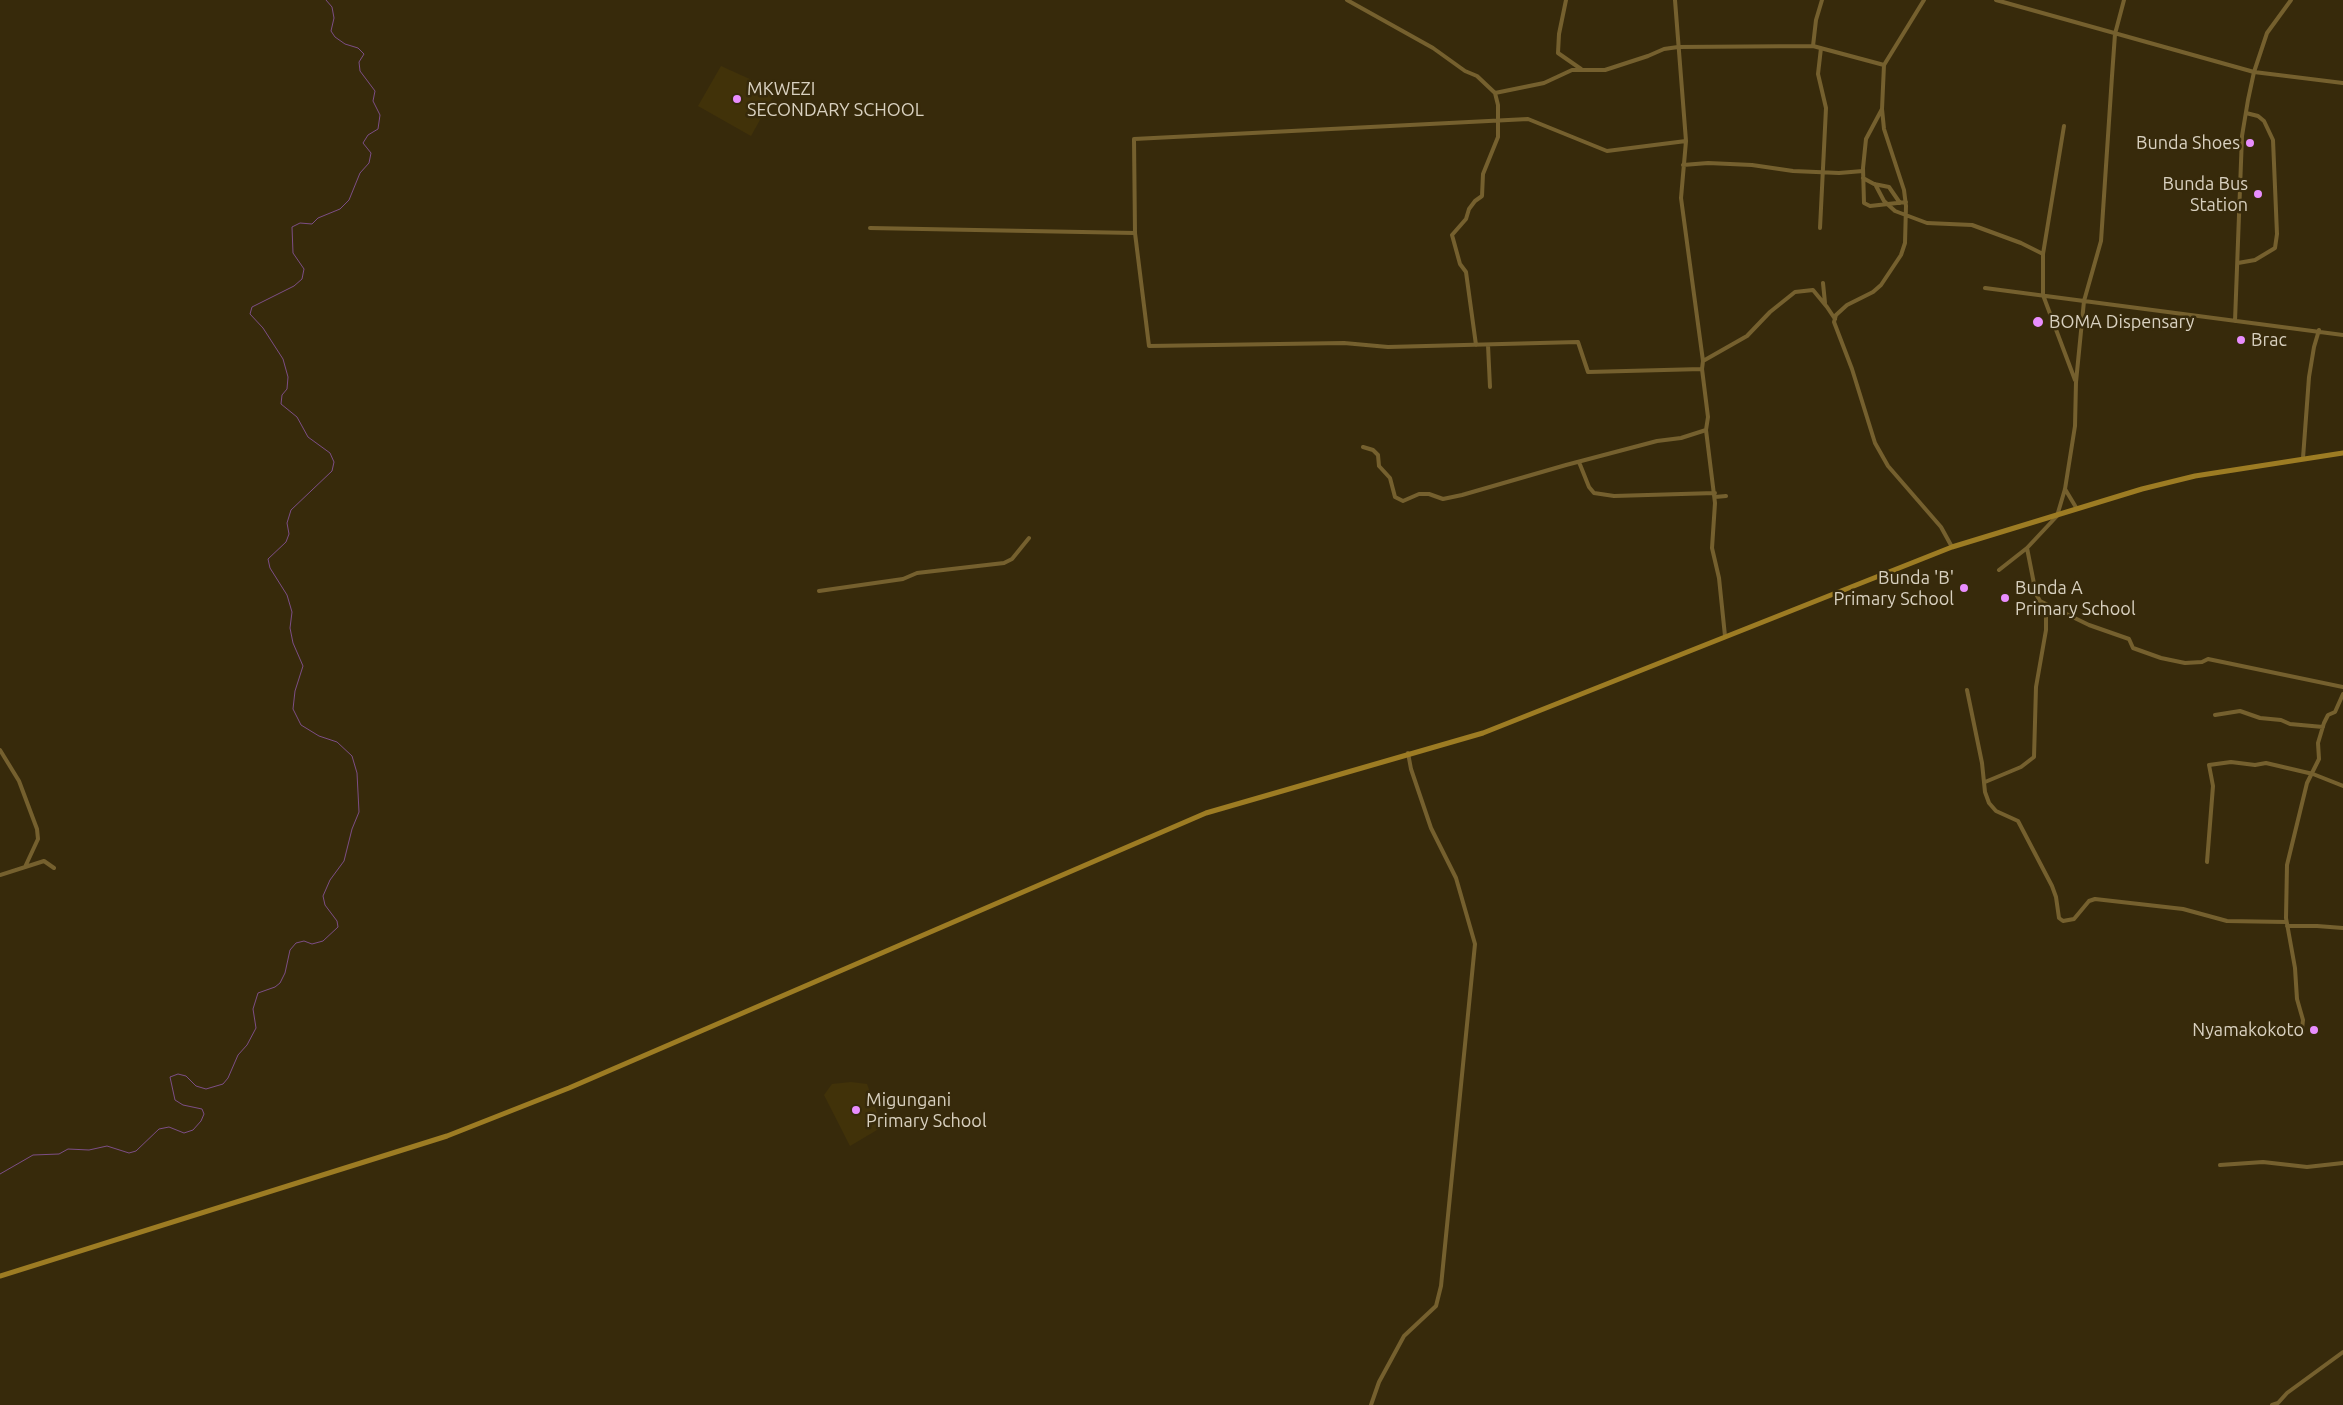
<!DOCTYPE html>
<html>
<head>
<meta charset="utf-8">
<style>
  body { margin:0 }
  canvas { display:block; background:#372a0b }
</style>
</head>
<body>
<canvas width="2343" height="1405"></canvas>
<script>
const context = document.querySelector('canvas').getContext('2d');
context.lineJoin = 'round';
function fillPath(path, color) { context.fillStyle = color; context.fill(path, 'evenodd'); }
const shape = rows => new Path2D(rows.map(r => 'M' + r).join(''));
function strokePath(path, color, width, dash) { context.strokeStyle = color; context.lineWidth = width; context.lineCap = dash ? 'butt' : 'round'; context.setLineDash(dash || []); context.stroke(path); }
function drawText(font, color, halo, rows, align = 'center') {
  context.font = font + ' Ubuntu,sans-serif'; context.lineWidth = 5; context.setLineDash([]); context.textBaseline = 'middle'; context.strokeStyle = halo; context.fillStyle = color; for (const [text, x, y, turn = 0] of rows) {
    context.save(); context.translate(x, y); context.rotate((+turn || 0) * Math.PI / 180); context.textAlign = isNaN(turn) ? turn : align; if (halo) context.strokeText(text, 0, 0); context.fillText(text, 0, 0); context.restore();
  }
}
fillPath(shape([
  [721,66,776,91,751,136,698,106],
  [851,1082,867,1084,882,1127,850,1146,824,1095,832,1084]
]), '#413209');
strokePath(shape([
  [0,1174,33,1155,59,1154,68,1149,89,1150,107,1146,129,1153,136,1151,159,1129,169,1127,184,1133,193,1130,201,1121,204,1114,202,1109,183,1105,175,1100,170,1077,178,1074,186,1076,196,1086,206,1089,223,1084,228,1078,238,1055,247,1045,256,1028,253,1009,258,993,275,987,280,983,285,973,290,950,296,943,304,941,312,944,323,941,338,927,337,921,325,905,323,896,330,880,344,861,352,829,359,812,357,773,352,756,337,742,319,736,301,725,293,709,295,691,303,666,293,643,290,628,292,612,287,595,270,568,268,559,286,542,289,534,287,523,291,510,332,471,334,462,330,453,308,437,297,417,281,404,282,395,287,389,288,377,283,359,263,328,250,314,252,307,294,286,302,279,304,269,293,253,292,227,300,223,312,224,318,218,340,209,349,200,360,173,369,163,371,153,363,143,368,135,378,129,380,115,373,101,375,91,360,71,359,62,364,54,358,48,345,44,335,37,331,31,334,18,332,7,326,0]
]), '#7c4e86', 1);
strokePath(shape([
  [1347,0,1433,48,1465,71,1477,76,1495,93,1544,83,1572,70,1605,70,1648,56,1664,49,1678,47,1813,46,1884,65],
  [1566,0,1559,34,1558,53,1581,69],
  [1675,0,1686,141,1681,198,1703,361,1702,369,1708,417,1706,430,1715,503,1712,548,1719,578,1725,636],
  [1924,0,1884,65,1882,109,1884,129,1904,190,1906,206,1905,243,1901,255,1881,285,1873,292,1847,305,1836,315,1834,322,1852,369,1875,443,1888,466,1941,527,1952,547],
  [1996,0,2254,72,2343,83],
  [2124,0,2115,34,2112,76,2101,241,2084,301,2076,382,2075,426,2065,489,2057,516,2027,548,2036,594,2040,601,2046,604,2089,625,2129,639,2133,648,2161,658,2185,663,2202,662,2208,659,2343,687],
  [1813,46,1816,20,1822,0],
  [1882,109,1866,139,1863,168,1864,203,1870,206,1906,202],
  [1683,165,1708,163,1752,165,1793,171,1839,173,1863,171],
  [1863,178,1874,184,1889,187,1900,203],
  [1875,184,1884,201,1895,211,1927,223,1972,225,2021,243,2043,254,2043,295,2075,380],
  [870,228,1135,233,1134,139,1528,119,1607,151,1686,141],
  [1820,228,1826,108,1818,74,1821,48],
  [1135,233,1149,346,1344,343,1388,347,1578,342,1588,372,1702,369],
  [2043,254,2064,126],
  [2238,263,2255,260,2275,248,2277,234,2273,140,2264,121,2258,116,2246,113],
  [1823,283,1825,303],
  [1985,288,2343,335],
  [2235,321,2242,136,2248,100,2254,72,2267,33,2291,0],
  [1476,345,1466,272,1460,264,1452,235,1466,219,1469,209,1475,201,1482,196,1483,174,1498,137,1498,105,1495,93],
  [1488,345,1490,387],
  [1703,361,1747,336,1770,312,1795,292,1813,290,1827,307,1835,319],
  [1363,447,1373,450,1378,455,1379,466,1390,478,1395,497,1403,501,1419,494,1429,494,1443,499,1462,495,1566,465,1657,441,1681,438,1706,430],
  [2303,458,2309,377,2314,347,2319,330],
  [1579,462,1589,487,1594,493,1614,496,1715,493],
  [2065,489,2077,509],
  [1715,497,1726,496],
  [1999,570,2027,548],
  [819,591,903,579,917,573,1004,563,1012,559,1029,538],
  [1967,690,1982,763,1985,792,1989,803,1996,811,2018,821,2052,886,2056,897,2059,918,2063,921,2074,919,2089,901,2095,899,2183,909,2227,921,2286,922],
  [2215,715,2240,711,2260,718,2281,720,2290,724,2323,727],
  [0,750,19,781,37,829,38,839,25,867],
  [1985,782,2021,767,2034,757,2036,687,2046,630,2046,604],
  [2207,862,2213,786,2209,765,2231,762,2255,765,2266,763,2313,774,2343,786],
  [0,875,44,861,54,868],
  [2287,926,2317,926,2343,928],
  [2302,1029,2303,1020,2297,999,2295,968,2286,918,2287,865,2307,783,2319,759,2318,743,2324,723,2328,715,2335,712,2343,694],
  [2220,1165,2263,1162,2307,1167,2343,1163],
  [1371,1405,1379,1382,1404,1336,1436,1306,1441,1286,1475,944,1456,878,1431,828,1411,769,1408,753],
  [2272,1405,2278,1403,2287,1393,2343,1352]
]), '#75602e', 4);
strokePath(shape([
  [0,1276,447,1136,569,1088,1206,813,1483,733,1952,547,2142,489,2195,476,2343,453]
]), '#9d7c23', 5);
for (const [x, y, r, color] of [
  [737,99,5,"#e98dfe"],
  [2250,143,5,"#e98dfe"],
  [2258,194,5,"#e98dfe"],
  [2038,322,6,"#e98dfe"],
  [2241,340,5,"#e98dfe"],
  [1964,588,5,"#e98dfe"],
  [2005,598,5,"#e98dfe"],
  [2314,1030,5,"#e98dfe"],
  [856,1110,5,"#e98dfe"]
]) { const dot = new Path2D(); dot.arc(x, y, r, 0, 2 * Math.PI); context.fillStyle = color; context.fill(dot); strokePath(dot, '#372a0b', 2); }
drawText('18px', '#d9d1c0', '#372a0b', [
  ["MKWEZI",747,89],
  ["SECONDARY SCHOOL",747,110],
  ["Bunda Shoes",2240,143,"right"],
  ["Bunda Bus",2248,184,"right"],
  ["Station",2248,205,"right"],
  ["BOMA Dispensary",2049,322],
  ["Brac",2251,340],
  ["Bunda 'B'",1954,578,"right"],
  ["Primary School",1954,599,"right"],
  ["Bunda A",2015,588],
  ["Primary School",2015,609],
  ["Nyamakokoto",2304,1030,"right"],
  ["Migungani",866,1100],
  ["Primary School",866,1121]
], 'left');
</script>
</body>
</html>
